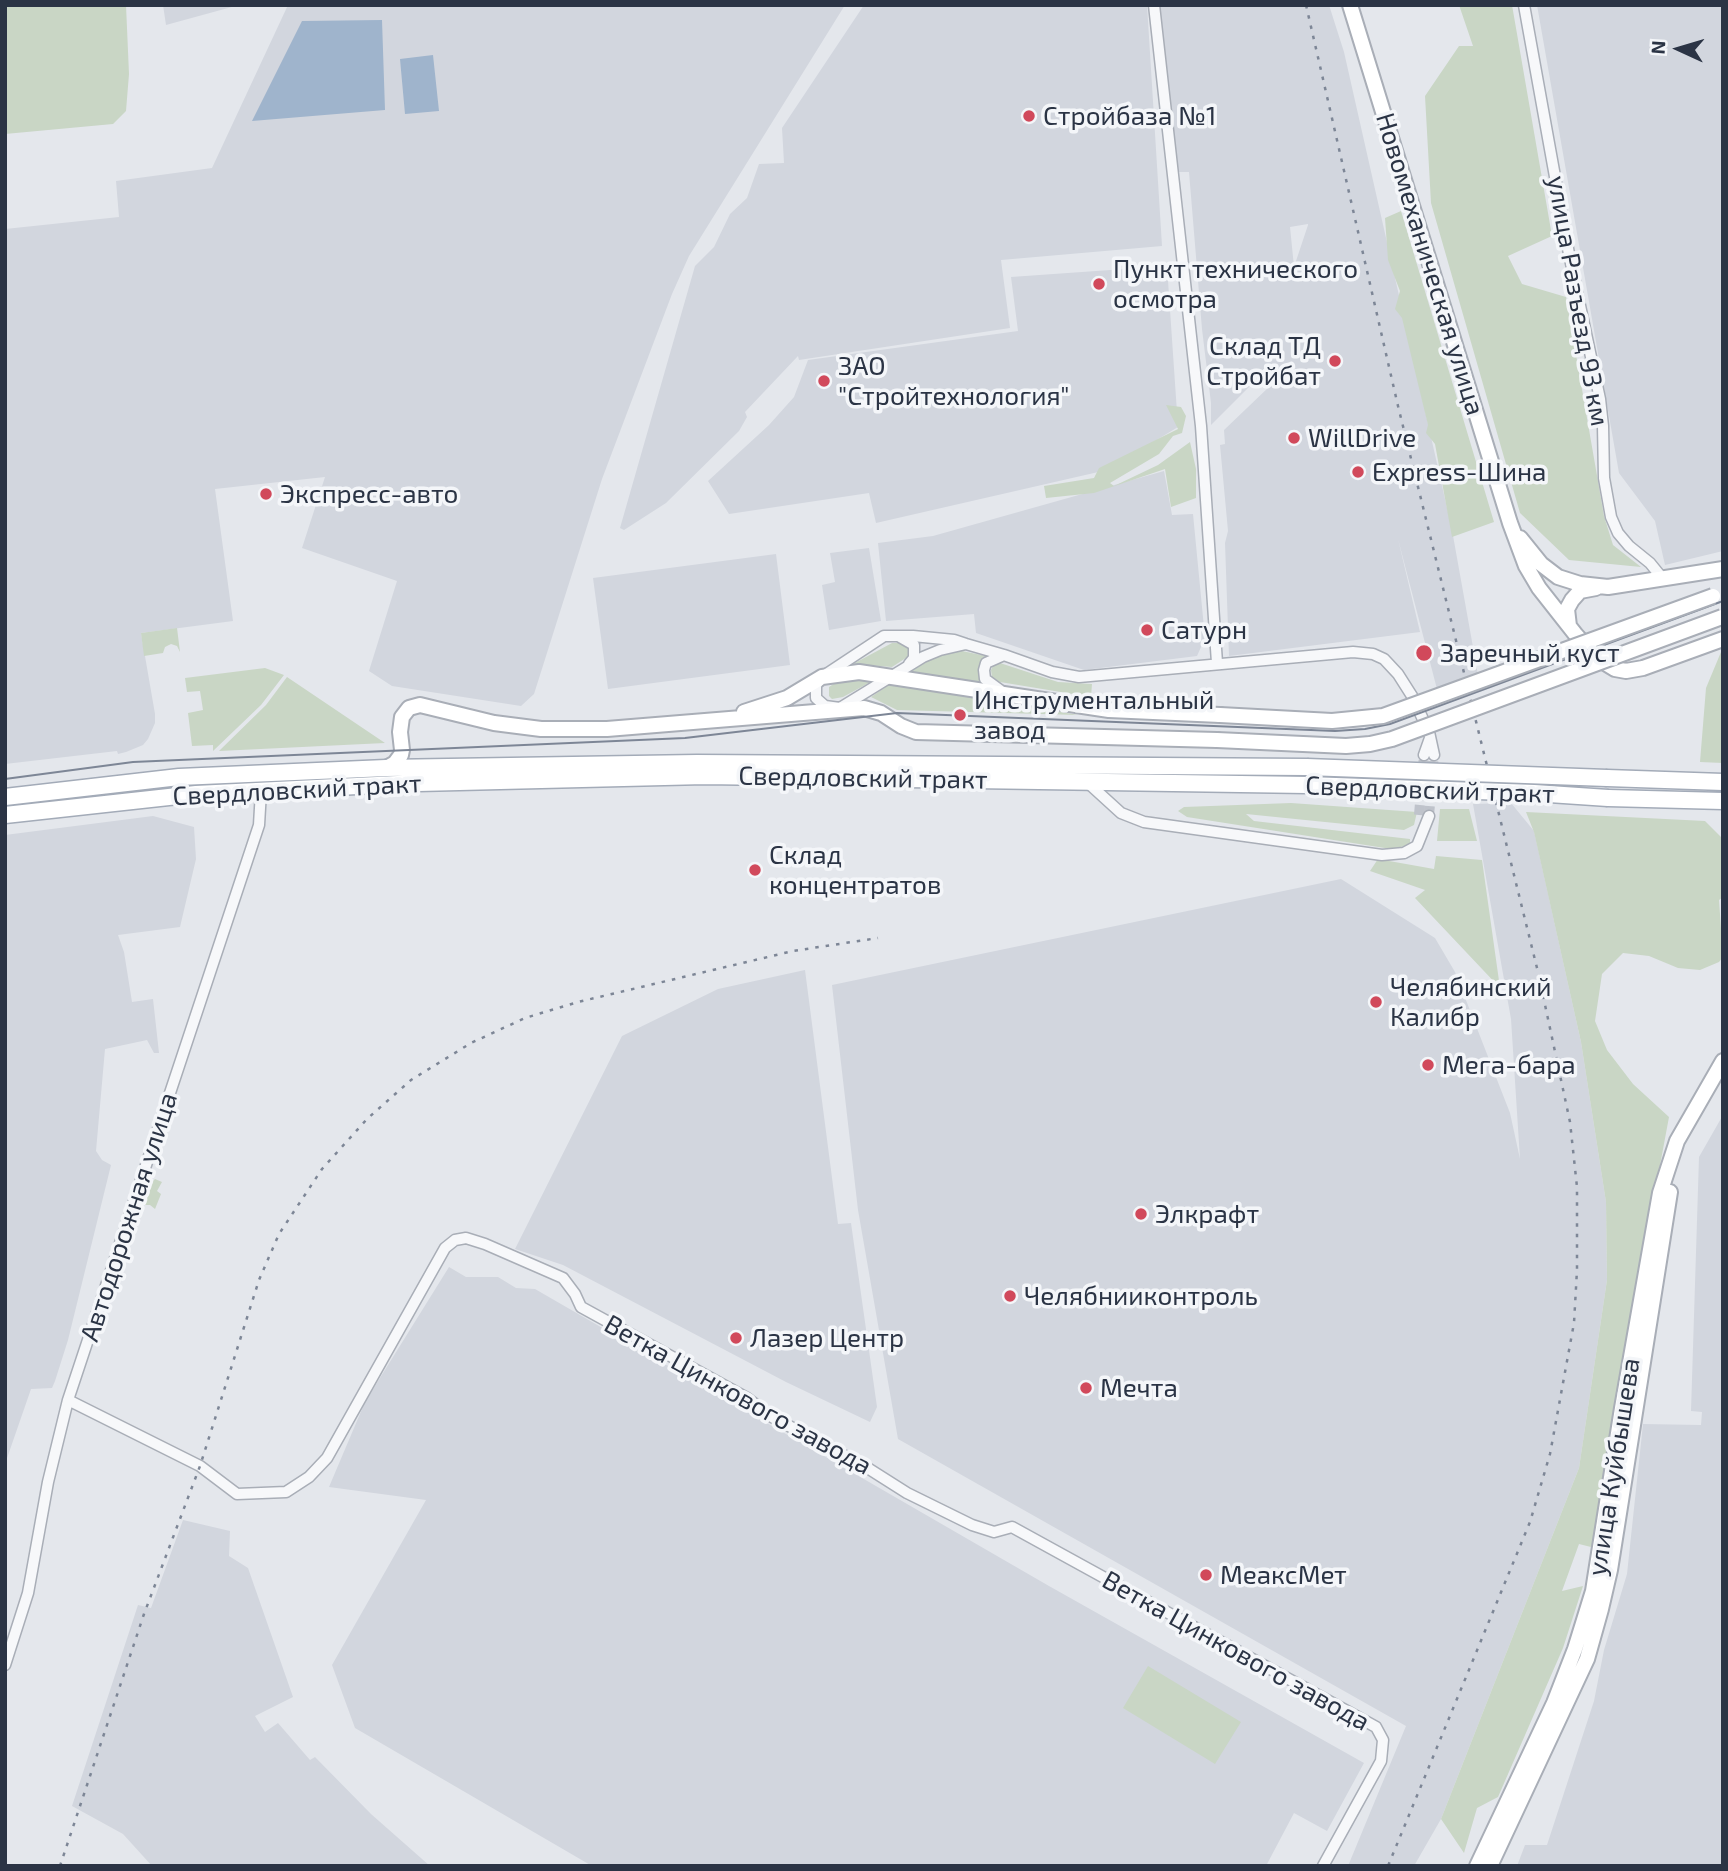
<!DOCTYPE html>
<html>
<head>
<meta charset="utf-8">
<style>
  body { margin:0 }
  #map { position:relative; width:1728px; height:1871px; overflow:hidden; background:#e4e7ec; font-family:"Exo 2",sans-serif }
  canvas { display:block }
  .frame { position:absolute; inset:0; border:7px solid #2b3445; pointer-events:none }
  .north { position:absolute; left:1644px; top:14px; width:70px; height:70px; -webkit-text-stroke:5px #f4f6f9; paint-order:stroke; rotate:274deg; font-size:19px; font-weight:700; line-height:28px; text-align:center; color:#2b3445 }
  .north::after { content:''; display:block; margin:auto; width:24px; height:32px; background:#2b3445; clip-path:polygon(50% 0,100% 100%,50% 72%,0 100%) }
</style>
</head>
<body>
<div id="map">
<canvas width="1728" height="1871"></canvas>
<div class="frame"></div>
<div class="north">N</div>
</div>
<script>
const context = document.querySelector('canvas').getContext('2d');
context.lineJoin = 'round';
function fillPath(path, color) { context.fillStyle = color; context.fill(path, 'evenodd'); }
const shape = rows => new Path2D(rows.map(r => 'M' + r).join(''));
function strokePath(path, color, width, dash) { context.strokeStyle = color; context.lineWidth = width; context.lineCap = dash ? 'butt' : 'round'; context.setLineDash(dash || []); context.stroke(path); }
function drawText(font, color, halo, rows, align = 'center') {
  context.font = font + ' "Exo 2",sans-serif'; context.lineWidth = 7; context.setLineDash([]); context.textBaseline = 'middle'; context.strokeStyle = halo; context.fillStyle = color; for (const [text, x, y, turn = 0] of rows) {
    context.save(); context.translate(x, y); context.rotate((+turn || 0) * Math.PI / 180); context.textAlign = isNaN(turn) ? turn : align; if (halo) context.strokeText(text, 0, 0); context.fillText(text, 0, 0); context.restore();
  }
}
fillPath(shape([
  [163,5,239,5,166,25],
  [288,5,845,5,689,256,672,294,602,479,534,694,521,706,392,686,369,671,397,581,302,548,325,477,215,489,233,621,141,633,155,714,155,723,148,739,143,745,126,752,118,754,117,751,5,764,5,229,119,217,116,181,212,168],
  [864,5,1147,5,1162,246,1001,260,1010,328,799,360,798,356,745,412,747,417,739,431,666,503,624,530,620,528,695,266,714,247,730,214,747,198,759,164,784,163,782,128],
  [1156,5,1329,5,1344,52,1452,530,1478,675,1438,693,1398,539,1420,632,1229,656,1225,543,1228,531,1220,445,1225,444,1224,430,1270,386,1260,376,1211,425,1211,403,1202,329,1189,172,1176,172],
  [1308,224,1308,225,1294,267,1290,227],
  [1537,5,1723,5,1723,551,1665,565,1655,521,1619,473],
  [1167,266,1178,427,1107,470,876,523,869,493,729,514,708,481,769,425,794,397,808,360,1018,331,1011,277],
  [1164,471,1172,515,1193,514,1205,638,1197,656,1084,670,976,633,974,614,886,621,878,543,933,536],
  [869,548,881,621,829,630,822,585,835,582,830,553],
  [776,554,790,665,608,689,593,578],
  [1511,803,1534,831,1581,1042,1606,1202,1607,1280,1579,1468,1441,1819,1414,1866,1348,1866,1406,1726,898,1439,858,1210,832,985,1341,879,1435,938,1455,972,1510,1113,1520,1159,1511,1019,1473,804],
  [153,816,194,827,196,859,180,927,118,935,124,952,132,1002,153,999,159,1053,154,1053,147,1040,105,1049,96,1151,102,1160,111,1165,68,1340,55,1381,52,1388,31,1389,5,1464,5,835],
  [805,970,838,1224,851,1223,877,1407,870,1422,786,1382,563,1265,515,1249,622,1036,718,989],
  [1723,1115,1723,1866,1517,1866,1525,1845,1547,1845,1594,1701,1604,1650,1627,1574,1643,1424,1701,1425,1702,1412,1691,1411,1699,1157],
  [449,1267,466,1277,498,1277,516,1288,535,1289,1049,1586,1364,1763,1327,1831,1294,1813,1266,1866,592,1866,355,1728,332,1665,426,1500,329,1487,365,1402],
  [183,1520,230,1531,229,1556,248,1568,293,1697,255,1716,265,1732,278,1723,310,1760,315,1757,371,1814,430,1866,152,1866,123,1834,72,1806,138,1605,151,1608]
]), '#d2d6de');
fillPath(shape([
  [5,5,126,5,129,74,126,111,113,124,5,134],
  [1459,5,1512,5,1552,236,1508,256,1522,284,1566,297,1604,516,1613,545,1641,567,1569,560,1520,513,1431,203,1425,96,1459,46,1473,46],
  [1401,211,1494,522,1452,537,1435,444,1426,433,1428,425,1402,318,1395,309,1400,291,1388,260,1385,218],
  [1166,405,1181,407,1186,416,1182,433,1173,436,1159,454,1110,483,1114,486,1158,465,1190,442,1196,469,1196,498,1171,507,1165,469,1094,493,1046,498,1044,486,1094,478,1099,468,1178,429],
  [177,628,180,652,177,646,171,644,165,647,163,653,144,656,141,633],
  [892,643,903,643,910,646,909,656,892,667,853,664],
  [962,651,986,656,978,673,983,684,910,672,941,653],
  [1721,652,1723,763,1700,762,1706,688],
  [1000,663,1058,682,1092,684,1091,697,1000,682,992,677,991,670,994,664],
  [265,668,284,675,261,705,213,751,213,745,192,746,188,713,203,710,200,691,187,692,185,678],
  [287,677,385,743,219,751,266,705],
  [841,679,876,679,843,697,832,699,829,696,829,687],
  [893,682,1078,715,897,710,871,697],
  [1291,803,1417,812,1414,825,1404,830,1246,814,1254,821,1410,839,1410,845,1391,849,1187,817,1178,811,1184,807],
  [1440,809,1469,809,1477,841,1437,841],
  [1526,812,1705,821,1723,839,1723,897,1719,900,1723,957,1719,962,1700,970,1678,968,1649,956,1623,953,1602,974,1595,1021,1607,1050,1633,1084,1669,1117,1609,1439,1604,1516,1591,1547,1579,1544,1562,1591,1583,1586,1563,1648,1498,1797,1477,1808,1464,1853,1441,1819,1579,1468,1607,1280,1606,1202,1581,1042,1534,832],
  [1436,856,1482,860,1500,988,1415,898,1425,890,1370,871,1378,859,1434,869],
  [155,1179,162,1182,157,1191,161,1194,155,1209,150,1205,145,1205,152,1182],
  [1148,1666,1241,1722,1215,1764,1123,1708]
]), '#c9d6c5');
fillPath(shape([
  [382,20,385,110,252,121,302,21],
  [433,55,439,111,405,114,400,59]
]), '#9fb4cc');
strokePath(shape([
  [1419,815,1424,755],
  [1429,816,1434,755]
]), '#bfc3cb', 10, [10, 5]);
const street = shape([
  [1154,5,1201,426,1217,663],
  [1524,5,1569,254,1600,399,1603,426,1604,478,1611,517,1618,533,1629,546,1650,563,1663,579],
  [900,637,914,645,914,658,909,664],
  [966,644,940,650,923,657,840,708,825,706,816,698,816,685,822,677,884,636,913,636,954,640,966,644,1004,655,1052,672,1079,677,1353,652,1373,654,1384,659,1398,674,1412,696,1429,732,1434,755],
  [1000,690,985,679,984,670,986,663,1004,655],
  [1424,755,1430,738],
  [1087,782,1121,813,1144,822,1382,855,1404,853,1417,846,1429,816],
  [68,1400,200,1466,237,1494,286,1492,309,1477,327,1458,445,1248,455,1240,466,1238,485,1244,563,1278,575,1294,581,1307,747,1398,772,1417,866,1467,907,1493,972,1525,994,1532,1012,1527,1376,1727,1383,1740,1381,1761,1323,1866],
  [5,1665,28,1593,48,1482,68,1400,259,825,261,791]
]);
const secondary = shape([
  [1350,5,1510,523,1526,566,1539,588,1576,635,1597,658,1615,669,1626,671,1643,668,1723,639],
  [1520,538,1541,564,1558,577,1580,584,1608,587,1723,569],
  [1569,626,1567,609,1572,600,1580,591,1596,588],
  [744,712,787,698,822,677,859,672,1109,710,1220,715],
  [386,768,395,763,401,755,402,750,400,732,402,717,409,708,420,705,494,723,541,729,607,729,864,708,881,713,901,726,916,732,1217,740],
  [1477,1866,1554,1703,1575,1649,1593,1591,1622,1408,1660,1193,1677,1141,1723,1061],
  [1490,1866,1587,1659,1601,1609,1610,1570,1670,1192]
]);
const primary = shape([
  [1607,778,1723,782],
  [5,797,179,777,386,768,697,763,1307,767],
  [1608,798,1723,801],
  [5,815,196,794,418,783,705,776,1307,785]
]);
strokePath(street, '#a9aeb7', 13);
strokePath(secondary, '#a9aeb7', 18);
strokePath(primary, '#a3abb8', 19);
strokePath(street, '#f7f8fa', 10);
strokePath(secondary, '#fff', 14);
strokePath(primary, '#fff', 16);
strokePath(shape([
  [5,779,133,762,685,738,897,713,1335,731,1365,729,1390,724,1723,601]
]), '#7d8696', 2);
strokePath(shape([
  [1306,5,1398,406,1538,972,1570,1122,1577,1187,1577,1270,1574,1323,1550,1454,1530,1522,1388,1866],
  [60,1866,144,1614,200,1466,259,1280,279,1234,322,1169,367,1119,411,1080,471,1043,525,1018,578,1002,793,951,878,938]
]), '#7d8696', 2.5, [3.5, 7]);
const secondaryBridge = shape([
  [1220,715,1332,721,1383,716,1713,596],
  [1217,740,1346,746,1370,744,1392,739,1722,617]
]);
const primaryBridge = shape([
  [1307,767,1607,778],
  [1307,785,1534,793,1608,798]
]);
strokePath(secondaryBridge, '#a9aeb7', 18, []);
strokePath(primaryBridge, '#a3abb8', 19, []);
strokePath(secondaryBridge, '#fff', 14);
strokePath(primaryBridge, '#fff', 16);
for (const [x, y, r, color] of [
  [1029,116,7,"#d1495b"],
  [1099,284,7,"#d1495b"],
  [1335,361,7,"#d1495b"],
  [824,381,7,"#d1495b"],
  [1294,438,7,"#d1495b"],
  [1358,472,7,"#d1495b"],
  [266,494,7,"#d1495b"],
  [1147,630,7,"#d1495b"],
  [1424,653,9,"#d1495b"],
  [960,715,7,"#d1495b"],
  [755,870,7,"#d1495b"],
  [1376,1002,7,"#d1495b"],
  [1428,1065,7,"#d1495b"],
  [1141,1214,7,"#d1495b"],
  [1010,1296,7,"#d1495b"],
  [736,1338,7,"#d1495b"],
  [1086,1388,7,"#d1495b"],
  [1206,1575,7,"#d1495b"]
]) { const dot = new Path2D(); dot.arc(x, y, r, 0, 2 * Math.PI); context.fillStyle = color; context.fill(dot); strokePath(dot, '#f4f6f9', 2.5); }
drawText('26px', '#2b3445', '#f4f6f9', [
  ["Стройбаза №1",1043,116],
  ["Пункт технического",1113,269],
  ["осмотра",1113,299],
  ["Склад ТД",1321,346,"right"],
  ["Стройбат",1321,376,"right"],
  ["ЗАО",838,366],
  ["\"Стройтехнология\"",838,396],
  ["WillDrive",1308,438],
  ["Express-Шина",1372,472],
  ["Экспресс-авто",280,494],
  ["Сатурн",1161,630],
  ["Заречный куст",1440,653],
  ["Инструментальный",974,700],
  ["завод",974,730],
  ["Склад",769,855],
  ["концентратов",769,885],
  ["Челябинский",1390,987],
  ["Калибр",1390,1017],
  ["Мега-бара",1442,1065],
  ["Элкрафт",1155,1214],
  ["Челябнииконтроль",1024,1296],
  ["Лазер Центр",750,1338],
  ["Мечта",1100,1388],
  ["МеаксМет",1220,1575]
], 'left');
drawText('26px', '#2b3445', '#f4f6f9', [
  ["Новомеханическая улица",1430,264,73],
  ["улица Разъезд 93 км",1578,301,80],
  ["Свердловский тракт",863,778,1],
  ["Свердловский тракт",297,790,-3],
  ["Свердловский тракт",1430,790,2],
  ["Автодорожная улица",129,1217,-72],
  ["Ветка Цинкового завода",738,1395,29],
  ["улица Куйбышева",1614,1467,-81],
  ["Ветка Цинкового завода",1236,1651,29]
]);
</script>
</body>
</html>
